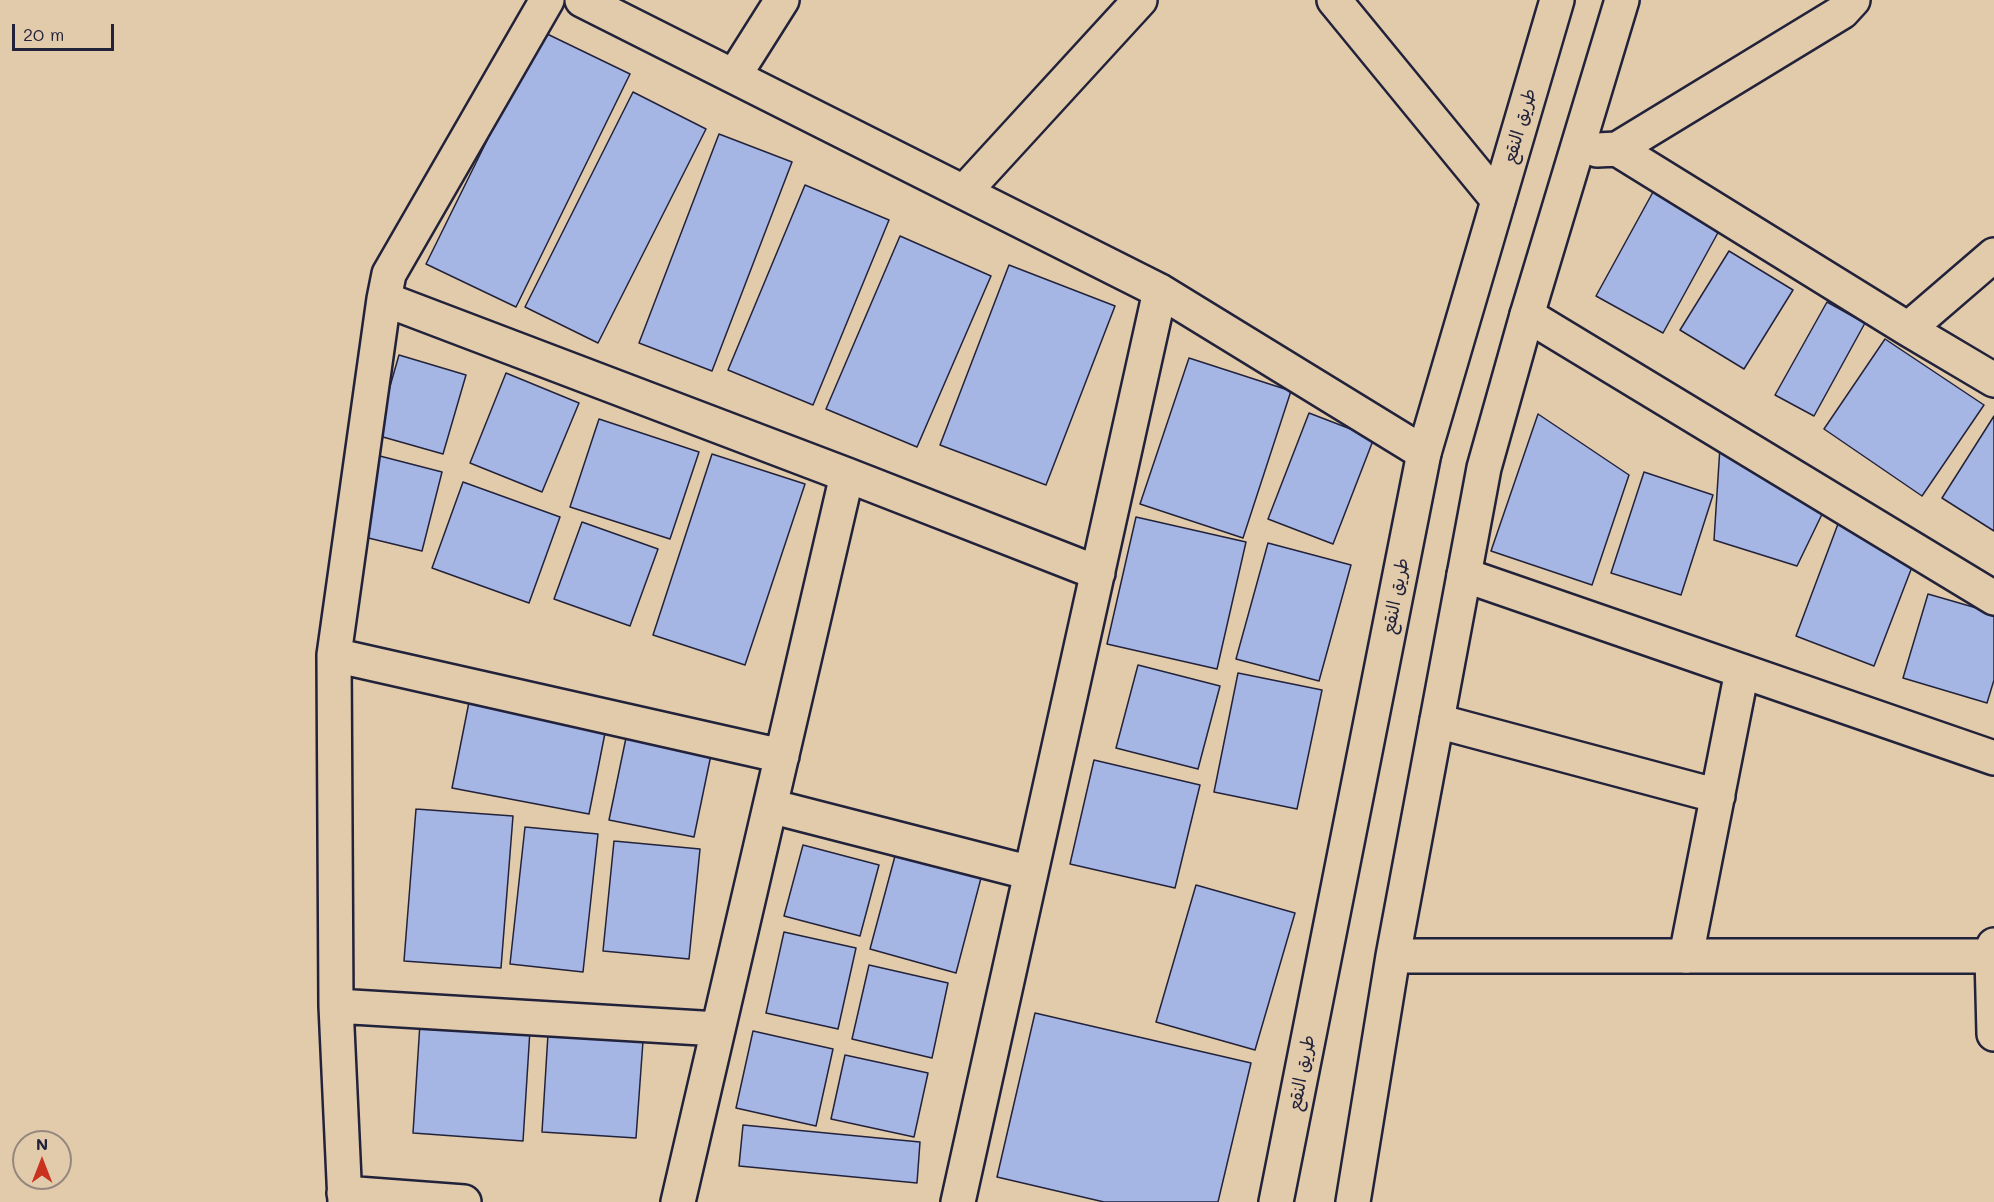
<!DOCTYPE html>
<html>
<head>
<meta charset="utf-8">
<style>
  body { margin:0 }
  #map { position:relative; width:1994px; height:1202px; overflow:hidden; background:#e2cbab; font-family:Mali,sans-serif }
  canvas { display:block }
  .north { position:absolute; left:12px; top:1130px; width:60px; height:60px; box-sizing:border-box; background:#e2cbab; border:2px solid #95877e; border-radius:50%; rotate:0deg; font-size:16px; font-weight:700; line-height:24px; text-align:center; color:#22223b }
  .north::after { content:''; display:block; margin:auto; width:21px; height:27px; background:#c8321e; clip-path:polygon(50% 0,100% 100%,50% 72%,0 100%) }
  .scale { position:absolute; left:12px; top:24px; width:102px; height:27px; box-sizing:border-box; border:3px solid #22223b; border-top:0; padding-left:8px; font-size:18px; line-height:21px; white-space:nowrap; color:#22223b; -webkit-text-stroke:4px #e2cbab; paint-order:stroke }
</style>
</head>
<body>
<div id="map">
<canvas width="1994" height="1202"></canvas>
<div class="north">N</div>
<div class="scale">20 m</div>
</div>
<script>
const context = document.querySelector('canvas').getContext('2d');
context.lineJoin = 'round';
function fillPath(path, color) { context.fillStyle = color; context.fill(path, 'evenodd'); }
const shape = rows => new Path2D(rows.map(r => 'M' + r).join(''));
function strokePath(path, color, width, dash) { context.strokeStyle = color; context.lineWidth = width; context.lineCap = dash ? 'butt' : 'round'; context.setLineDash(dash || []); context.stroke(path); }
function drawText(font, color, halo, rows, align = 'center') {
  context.font = font + ' Mali,"Playpen Sans Arabic",sans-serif'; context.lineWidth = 5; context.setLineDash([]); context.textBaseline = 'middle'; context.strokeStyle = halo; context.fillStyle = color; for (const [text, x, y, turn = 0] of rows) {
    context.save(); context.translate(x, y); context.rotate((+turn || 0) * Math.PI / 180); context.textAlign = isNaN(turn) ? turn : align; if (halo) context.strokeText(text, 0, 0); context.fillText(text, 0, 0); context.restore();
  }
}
const building = shape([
  [541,31,630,74,516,307,426,264,541,31],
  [633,92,706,129,598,343,525,307,633,92],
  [719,134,792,162,712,371,639,343,719,134],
  [805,185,889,220,813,405,728,370,805,185],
  [1653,192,1720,229,1663,333,1596,296,1653,192],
  [900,236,991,276,917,447,826,409,900,236],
  [1729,251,1793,290,1744,369,1680,330,1729,251],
  [1009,265,1115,306,1046,485,940,445,1009,265],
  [1827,302,1865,323,1814,416,1775,395,1827,302],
  [1885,339,1984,405,1922,496,1824,429,1885,339],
  [399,355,466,375,443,454,376,435,399,355],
  [1189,358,1291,391,1243,538,1140,504,1189,358],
  [506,373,579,403,542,492,470,463,506,373],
  [1309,413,1374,438,1333,544,1268,519,1309,413],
  [1538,414,1629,475,1592,585,1491,551,1538,414],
  [1994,416,1994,531,1942,498,1994,416],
  [599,419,699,452,670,539,570,507,599,419],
  [1720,447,1826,506,1797,566,1714,540,1720,447],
  [712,454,805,484,745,665,653,635,712,454],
  [376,455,442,472,422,551,356,535,376,455],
  [1644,472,1713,495,1681,595,1611,573,1644,472],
  [463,482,560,517,529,603,432,568,463,482],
  [1136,517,1246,542,1217,669,1107,644,1136,517],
  [582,522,658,549,630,626,554,599,582,522],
  [1838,524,1917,554,1874,666,1796,636,1838,524],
  [1268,543,1351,565,1319,681,1236,659,1268,543],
  [1928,594,1994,613,1994,680,1987,703,1903,678,1928,594],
  [1138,665,1220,686,1198,769,1116,748,1138,665],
  [1238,673,1322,690,1297,809,1214,792,1238,673],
  [470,697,607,723,589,814,452,788,470,697],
  [627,733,712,750,694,837,609,820,627,733],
  [1094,760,1200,785,1175,888,1070,864,1094,760],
  [416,809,513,816,501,968,404,961,416,809],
  [525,827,598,834,583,972,510,964,525,827],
  [614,841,700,849,689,959,603,951,614,841],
  [803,845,879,865,860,936,784,916,803,845],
  [895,856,981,878,956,973,870,949,895,856],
  [1196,885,1295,913,1255,1050,1156,1022,1196,885],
  [784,932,856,948,838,1029,766,1013,784,932],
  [869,965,948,983,932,1058,852,1039,869,965],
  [1035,1013,1251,1063,1218,1202,1104,1202,997,1177,1035,1013],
  [420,1023,530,1030,523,1141,413,1133,420,1023],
  [753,1031,833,1049,816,1126,736,1108,753,1031],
  [548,1034,643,1041,636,1138,542,1132,548,1034],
  [845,1055,928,1073,914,1137,831,1119,845,1055],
  [743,1125,920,1142,917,1183,739,1166,743,1125]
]);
fillPath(building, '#a5b6e5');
strokePath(building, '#22223b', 1.5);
const street = shape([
  [582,0,1160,291,1424,453],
  [1334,0,1498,200],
  [734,76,782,0],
  [1617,149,1908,329,1994,380],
  [1597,150,1617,149,1842,12,1853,0],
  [964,192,1140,0],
  [384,299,847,475,1098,573],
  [1527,315,1994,598],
  [1908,329,1994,255],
  [1464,575,1994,758],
  [334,655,782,756],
  [1437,721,1718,796],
  [770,806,1031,873],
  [1994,945,1992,956,1994,1034],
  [1686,956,1742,671],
  [336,1006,718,1029],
  [344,1193,464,1202],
  [345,1202,336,1006,334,655,384,299,389,274,547,0],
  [678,1202,847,475],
  [958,1202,1160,291]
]);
const secondary = shape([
  [1393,956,1994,956],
  [1276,1202,1424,453,1557,0],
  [1353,1202,1393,956,1484,468,1527,315,1622,0]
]);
strokePath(street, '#22223b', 38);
strokePath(secondary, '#22223b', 38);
strokePath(street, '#e2cbab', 33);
strokePath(secondary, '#e2cbab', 33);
drawText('18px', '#22223b', '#e2cbab', [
  ["طريق النقع",1520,126,-74],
  ["طريق النقع",1396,596,-79],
  ["طريق النقع",1302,1073,-79]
]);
</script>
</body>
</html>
